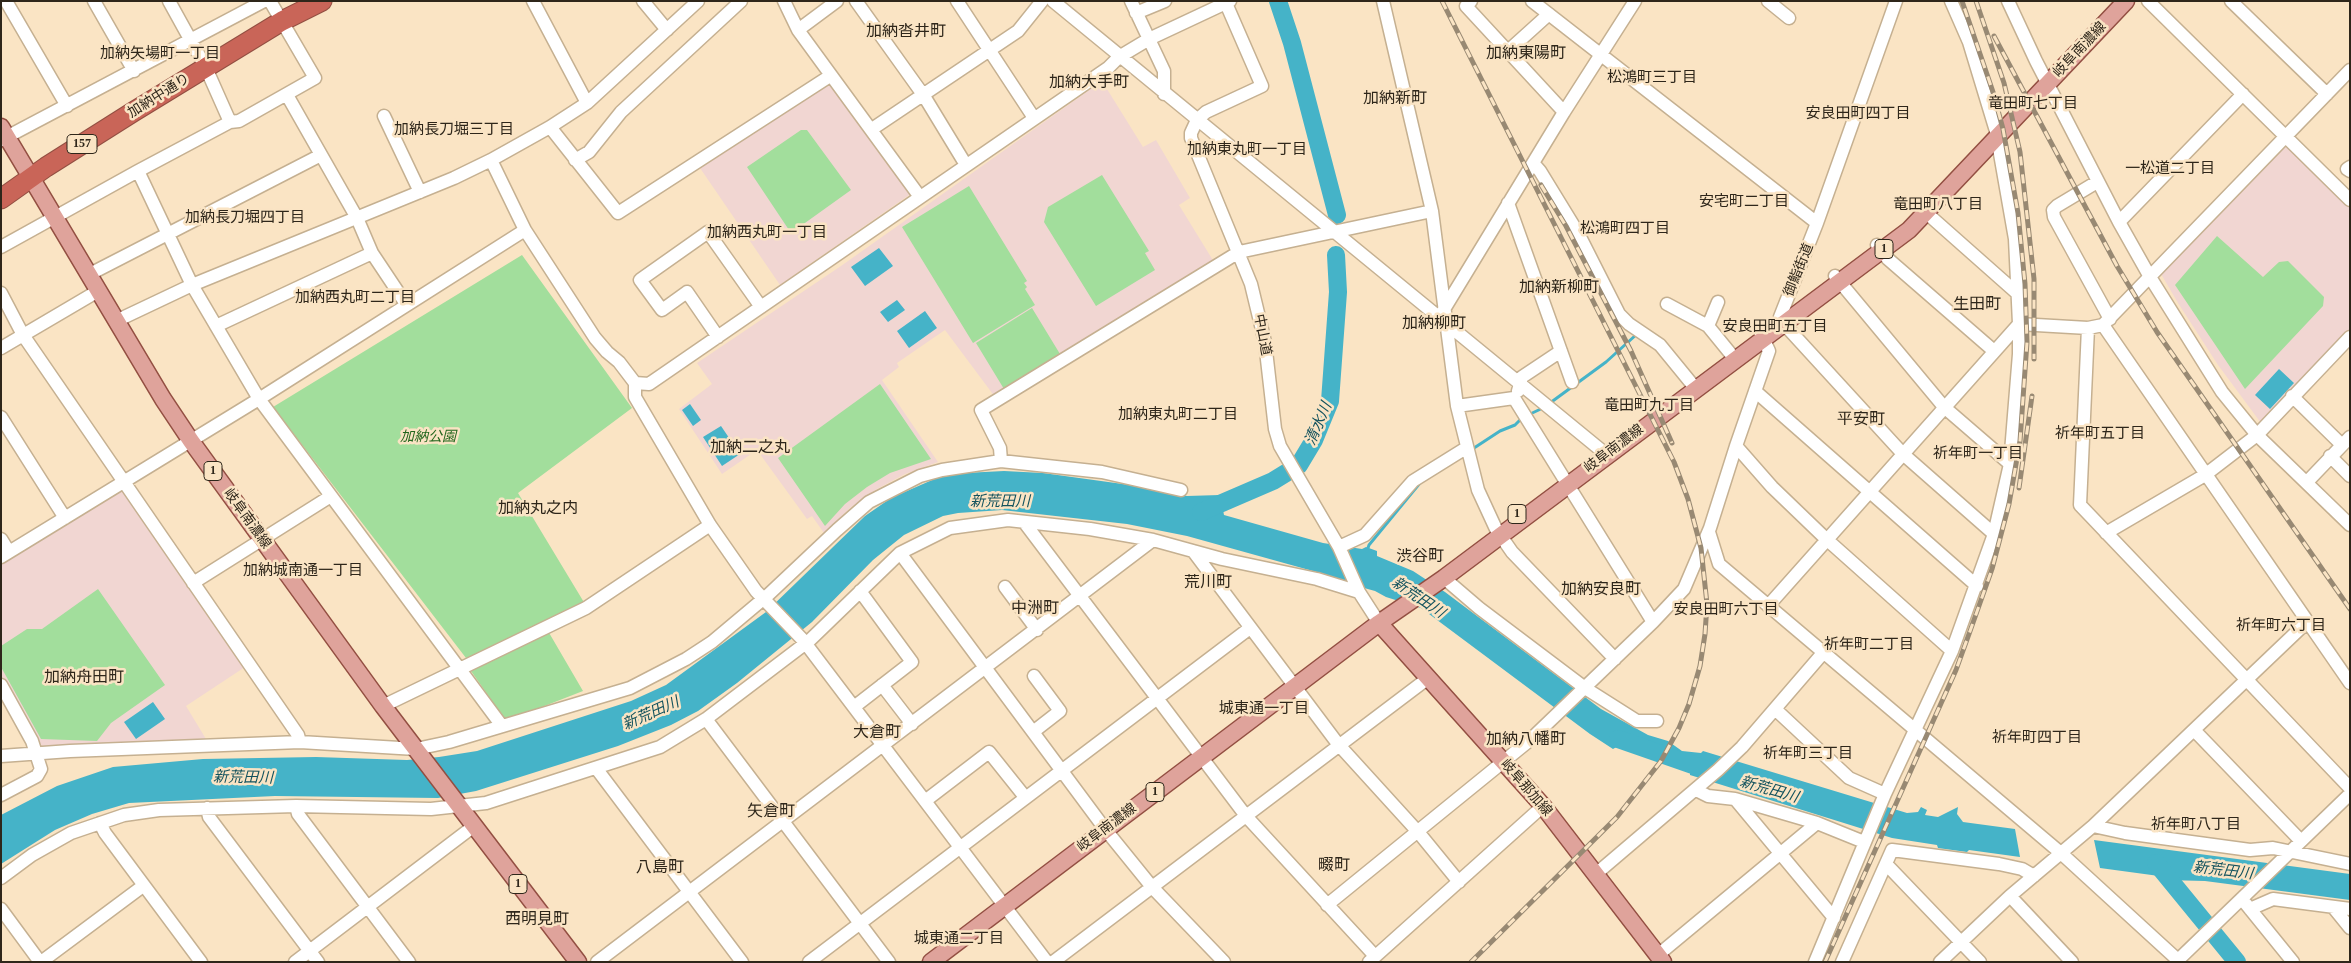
<!DOCTYPE html>
<html>
<head>
<meta charset="utf-8">
<style>
  body { margin:0 }
  #map { position:relative; width:2351px; height:963px; overflow:hidden; background:#fae4c4; font-family:"Times New Roman",serif }
  canvas { display:block }
  .frame { position:absolute; inset:0; border:2px solid #2e261a; pointer-events:none }
</style>
</head>
<body>
<div id="map">
<canvas width="2351" height="963"></canvas>
<div class="frame"></div>
</div>
<script>
const context = document.querySelector('canvas').getContext('2d');
context.lineJoin = 'round';
function fillPath(path, color) { context.fillStyle = color; context.fill(path, 'evenodd'); }
const shape = rows => new Path2D(rows.map(r => 'M' + r).join(''));
function strokePath(path, color, width, dash) { context.strokeStyle = color; context.lineWidth = width; context.lineCap = dash ? 'butt' : 'round'; context.setLineDash(dash || []); context.stroke(path); }
function drawText(font, color, halo, rows, align = 'center') {
  context.font = font + ' "Times New Roman","Noto Sans JP",serif'; context.lineWidth = 5; context.setLineDash([]); context.textBaseline = 'middle'; context.strokeStyle = halo; context.fillStyle = color; for (const [text, x, y, turn = 0] of rows) {
    context.save(); context.translate(x, y); context.rotate((+turn || 0) * Math.PI / 180); context.textAlign = isNaN(turn) ? turn : align; if (halo) context.strokeText(text, 0, 0); context.fillText(text, 0, 0); context.restore();
  }
}
fillPath(shape([
  [1102,81,1143,147,1156,140,1190,198,1179,205,1214,262,995,397,945,330,897,363,899,367,882,380,938,462,905,474,877,489,850,508,824,533,812,516,807,519,757,450,722,474,679,409,712,384,697,363,841,266],
  [827,82,831,83,912,193,780,285,700,168],
  [2284,147,2290,149,2350,208,2350,330,2265,424,2261,423,2218,365,2178,303,2161,274,2162,270],
  [123,490,245,667,186,706,206,739,47,749,38,743,1,679,1,564]
]), '#f1d6d2');
fillPath(shape([
  [801,130,807,130,851,190,791,233,747,167],
  [1102,175,1149,251,1145,253,1155,270,1096,306,1044,222,1048,207],
  [969,186,1027,281,1024,283,1027,287,1025,289,1035,305,973,343,902,227],
  [2217,236,2263,277,2279,262,2288,261,2324,297,2323,306,2245,389,2175,285],
  [522,255,632,408,518,493,585,604,525,635,466,658,273,407],
  [1032,308,1060,354,1004,389,976,343],
  [880,384,931,459,890,473,867,487,845,504,825,526,778,458],
  [98,589,165,685,111,723,97,741,41,739,1,667,1,646,27,629,42,629],
  [548,631,583,691,506,721,471,671]
]), '#a2de9c');
fillPath(shape([
  [879,248,893,266,865,286,851,267],
  [897,300,905,310,888,322,880,312],
  [925,311,937,328,909,348,897,331],
  [2279,369,2294,383,2270,409,2255,395],
  [690,404,701,420,693,426,682,410],
  [721,426,740,454,722,466,703,437],
  [1004,471,1043,473,1130,485,1187,496,1220,495,1224,515,1323,543,1362,549,1366,547,1377,551,1377,556,1413,571,1445,592,1601,709,1648,735,1668,741,1682,751,1701,753,1703,751,1907,813,1918,812,1921,807,1927,810,1925,815,1938,817,1958,807,1957,814,1963,822,2015,829,2020,857,1969,850,1967,852,1938,848,1937,845,1892,838,1690,775,1690,771,1678,755,1661,746,1635,747,1634,749,1620,745,1613,749,1590,734,1421,608,1386,597,1375,591,1339,581,1320,573,1187,536,1127,524,1002,510,958,513,943,516,904,535,873,560,812,622,737,683,698,711,671,725,618,746,476,791,438,798,275,796,129,803,92,814,55,830,1,864,1,815,57,786,113,767,203,759,316,757,407,760,439,757,477,751,631,701,666,685,766,612,865,516,891,498,939,477,965,473],
  [153,702,165,719,136,739,124,722],
  [2094,840,2350,874,2350,900,2205,881,2165,880,2159,876,2100,868]
]), '#45b3c8');
strokePath(shape([
  [1550,403,1606,362,1637,334],
  [1528,415,1545,407],
  [1471,450,1500,431,1515,425,1522,418],
  [1367,551,1369,545,1420,483]
]), '#45b3c8', 3);
strokePath(shape([
  [1278,1,1292,43,1337,215],
  [1201,512,1273,481,1299,465,1314,440,1330,401,1338,292,1336,255],
  [1618,739,1707,770],
  [2156,863,2237,962]
]), '#45b3c8', 18);
const minor = shape([
  [6,1,67,106],
  [94,1,134,71],
  [169,1,206,68,230,122],
  [533,1,587,103],
  [643,1,667,30],
  [784,1,798,30,920,197],
  [856,1,924,96,966,165],
  [957,1,1034,118],
  [1053,1,1607,455],
  [1131,1,1164,71,1164,94],
  [1225,1,1262,86,1206,112,1197,120,1191,133,1191,138,1251,284,1265,342,1275,429,1280,446,1339,547,1359,592,1379,623],
  [1383,1,1432,211,1457,406,1478,490,1496,529,1512,552,1615,659],
  [1471,1,1466,6,1564,112],
  [1532,1,1817,223],
  [1768,1,1789,18],
  [1896,1,1817,223,1780,317,1783,323,1903,454,1994,534],
  [2008,1,2036,61,2119,222,2150,277,2222,392,2257,435,2350,525],
  [2148,1,2350,200],
  [2231,1,2327,94],
  [1136,13,1165,1],
  [798,30,837,1],
  [1508,51,1549,14],
  [287,95,357,218,372,253,406,304],
  [384,116,420,192],
  [550,127,618,213,830,76],
  [872,129,1018,31,1042,1],
  [1,140,264,1],
  [491,160,525,230,595,338,607,352,619,362,635,383,649,384,1108,68,1119,57,1149,39,1230,1],
  [575,160,589,152,621,112,741,1],
  [1533,163,1540,171,1578,233,1619,314,1629,324,1660,345,1696,389],
  [2350,167,2347,169,2350,171],
  [138,171,192,285,259,399,502,726],
  [2097,182,2057,206,2053,210,2054,217,2110,319],
  [1508,203,1572,382],
  [1922,209,2018,294],
  [2119,222,2243,94],
  [1877,245,1888,259,1994,351],
  [1,247,138,171,230,122,239,121,315,78,270,1],
  [88,275,321,155],
  [1835,276,1944,407,2010,464],
  [1,293,23,335,298,735,300,742],
  [1718,302,1708,326,1730,353],
  [1667,304,1708,326],
  [1443,311,1564,112,1635,1],
  [116,321,192,285,454,178,491,160,550,127,587,103,698,1],
  [2019,324,2088,328,2103,325,2350,70],
  [2103,325,2350,683],
  [216,326,372,253],
  [2088,328,2080,505,2350,788],
  [718,337,687,292,662,310,640,280,708,232,761,307],
  [1,348,98,291],
  [635,383,635,397,710,525,756,591,803,640,1047,962],
  [1518,391,1522,377,1561,351],
  [1755,391,1977,586],
  [2292,396,2342,445],
  [1514,398,1653,622],
  [1457,406,1514,398],
  [1,417,65,518],
  [1736,446,1772,487,1824,537,1952,651],
  [2330,456,2350,476],
  [1001,461,1102,472,1181,490],
  [2307,482,2350,437],
  [1024,522,1246,816,1375,956],
  [1709,532,1719,564,2062,854,2180,962],
  [2106,533,2205,475,2257,435,2350,337],
  [1,539,9,552],
  [1339,547,1365,535,1413,481,1466,448],
  [1193,551,1338,744,1419,833,1459,882],
  [900,553,1105,829,1152,887,1224,962],
  [1,557,259,399,525,230],
  [1444,578,1479,608,1585,688,1637,721,1657,721],
  [193,583,331,496],
  [1005,587,1037,630],
  [1768,606,2019,324],
  [1,685,32,741,41,769,37,776,1,795],
  [882,685,912,724],
  [383,706,586,608,710,525],
  [854,707,912,662,860,591],
  [1775,709,1849,778,1885,794,1952,651,1994,534,2010,464,2019,354,2019,324,2015,239,1996,131,1969,42,1951,1],
  [706,719,889,962],
  [2194,730,2301,841],
  [1033,732,1060,711,1034,676],
  [1,756,70,751,300,742,416,749,449,742,630,688,686,659,712,642,768,595,837,530,869,502,920,476,942,470,1001,461,1000,448,981,410,1239,252,1432,211],
  [596,768,742,962],
  [1696,790,1708,796,1735,799,1834,918],
  [1735,799,1817,823,1864,842],
  [925,801,989,752,1025,797],
  [296,806,298,814,409,962],
  [207,808,209,817,318,962],
  [100,823,105,833,201,962],
  [2093,826,2125,833,2250,850,2273,848,2350,864],
  [1886,864,1980,962],
  [1597,873,1718,770,1742,747,1823,653],
  [1,878,32,855,71,833,124,815,159,810,296,806,431,809,486,803,660,747,706,719,810,640,900,553,950,528,1008,520,1090,529,1153,540,1222,559,1317,579,1359,592],
  [2010,896,2072,962],
  [2246,904,2293,962],
  [1327,905,1530,740,1653,622,1684,589,1710,528,1736,446,1769,351,1760,331],
  [2333,907,2350,928],
  [1,909,40,962],
  [2250,909,2273,899,2350,909],
  [1658,955,1817,823],
  [41,962,143,886],
  [295,962,474,826],
  [597,962,1153,540],
  [809,962,1250,628],
  [1053,962,1427,679],
  [1369,962,1543,806],
  [1815,962,1885,794],
  [1842,962,1892,850,1999,864,2022,869,2034,876],
  [1940,962,2010,896,2093,826,2307,622],
  [2176,962,2350,794]
]);
const major = shape([
  [1,127,163,399,191,441,383,706,578,962],
  [1379,623,1543,806,1663,962],
  [931,962,1379,623,1444,578,1909,230,2126,1]
]);
const highway = shape([
  [1,199,46,167,133,112,282,21,322,1]
]);
strokePath(minor, '#c5b091', 15);
strokePath(major, '#934f42', 19);
strokePath(highway, '#934f42', 21);
strokePath(minor, '#fff', 12);
strokePath(major, '#dfa39b', 16);
strokePath(highway, '#c96558', 19);
const rail = shape([
  [1442,1,1674,462,1688,499,1701,548,1707,604,1705,634,1700,666,1689,704,1679,728,1661,761,1617,817,1471,962],
  [1976,1,2004,83,2020,152,2034,279,2034,359],
  [1994,36,2117,266,2157,332,2350,609],
  [1541,185,1566,226,1631,351,1672,443],
  [2019,488,2032,396],
  [1825,962,1956,670,1969,634,1992,569,2009,504,2020,441,2027,342,2025,284,2018,213,2003,129,1993,92,1962,1]
]);
strokePath(rail, '#988973', 5);
strokePath(rail, '#fae4c4', 3, [9]);
for (const [x, y, w] of [
  [82,144,30],
  [1884,249,18],
  [213,471,18],
  [1517,514,18],
  [1155,792,18],
  [518,884,18]
]) { const box = new Path2D(); box.roundRect(x - w / 2, y - 9.5, w, 19, 4); context.fillStyle = '#fae4c4'; context.fill(box); strokePath(box, '#2e261a', 1); }
drawText('bold 12px', '#2e261a', null, [
  ["157",82,144],
  ["1",1884,249],
  ["1",213,471],
  ["1",1517,514],
  ["1",1155,792],
  ["1",518,884]
]);
drawText('14px', '#2e261a', '#fae4c4', [
  ["岐阜南濃線",2080,50,-47],
  ["加納中通り",159,96,-32],
  ["御鮨街道",1799,270,-68],
  ["中山道",1262,335,79],
  ["岐阜南濃線",1614,449,-37],
  ["岐阜南濃線",247,519,54],
  ["岐阜那加線",1526,788,49],
  ["岐阜南濃線",1107,828,-37]
]);
drawText('italic 14px', '#22661d', '#fae4c4', [
  ["加納公園",428,437]
]);
drawText('15px', '#2e261a', '#fae4c4', [
  ["加納矢場町一丁目",160,54],
  ["松鴻町三丁目",1652,78],
  ["竜田町七丁目",2033,104],
  ["安良田町四丁目",1858,114],
  ["加納長刀堀三丁目",454,130],
  ["加納東丸町一丁目",1247,150],
  ["一松道二丁目",2170,169],
  ["安宅町二丁目",1744,202],
  ["竜田町八丁目",1938,205],
  ["加納長刀堀四丁目",245,218],
  ["松鴻町四丁目",1625,229],
  ["加納西丸町一丁目",767,233],
  ["加納西丸町二丁目",355,298],
  ["安良田町五丁目",1775,327],
  ["竜田町九丁目",1649,406],
  ["加納東丸町二丁目",1178,415],
  ["祈年町五丁目",2100,434],
  ["祈年町一丁目",1978,454],
  ["加納城南通一丁目",303,571],
  ["安良田町六丁目",1726,610],
  ["祈年町六丁目",2281,626],
  ["祈年町二丁目",1869,645],
  ["城東通一丁目",1264,709],
  ["祈年町四丁目",2037,738],
  ["祈年町三丁目",1808,754],
  ["祈年町八丁目",2196,825],
  ["城東通二丁目",959,939]
]);
drawText('italic 15px', '#13525d', '#fae4c4', [
  ["清水川",1319,424,-67],
  ["新荒田川",1000,502],
  ["新荒田川",1418,598,34],
  ["新荒田川",651,714,-24],
  ["新荒田川",243,778,1],
  ["新荒田川",1769,790,16],
  ["新荒田川",2223,871,7]
]);
drawText('16px', '#2e261a', '#fae4c4', [
  ["加納沓井町",906,32],
  ["加納東陽町",1526,54],
  ["加納大手町",1089,83],
  ["加納新町",1395,99],
  ["加納新柳町",1559,288],
  ["生田町",1977,305],
  ["加納柳町",1434,324],
  ["平安町",1861,420],
  ["加納二之丸",750,448],
  ["加納丸之内",538,509],
  ["渋谷町",1420,557],
  ["荒川町",1208,583],
  ["加納安良町",1601,590],
  ["中洲町",1035,609],
  ["加納舟田町",84,678],
  ["大倉町",877,733],
  ["加納八幡町",1526,740],
  ["矢倉町",771,812],
  ["畷町",1334,866],
  ["八島町",660,868],
  ["西明見町",537,920]
]);
</script>
</body>
</html>
